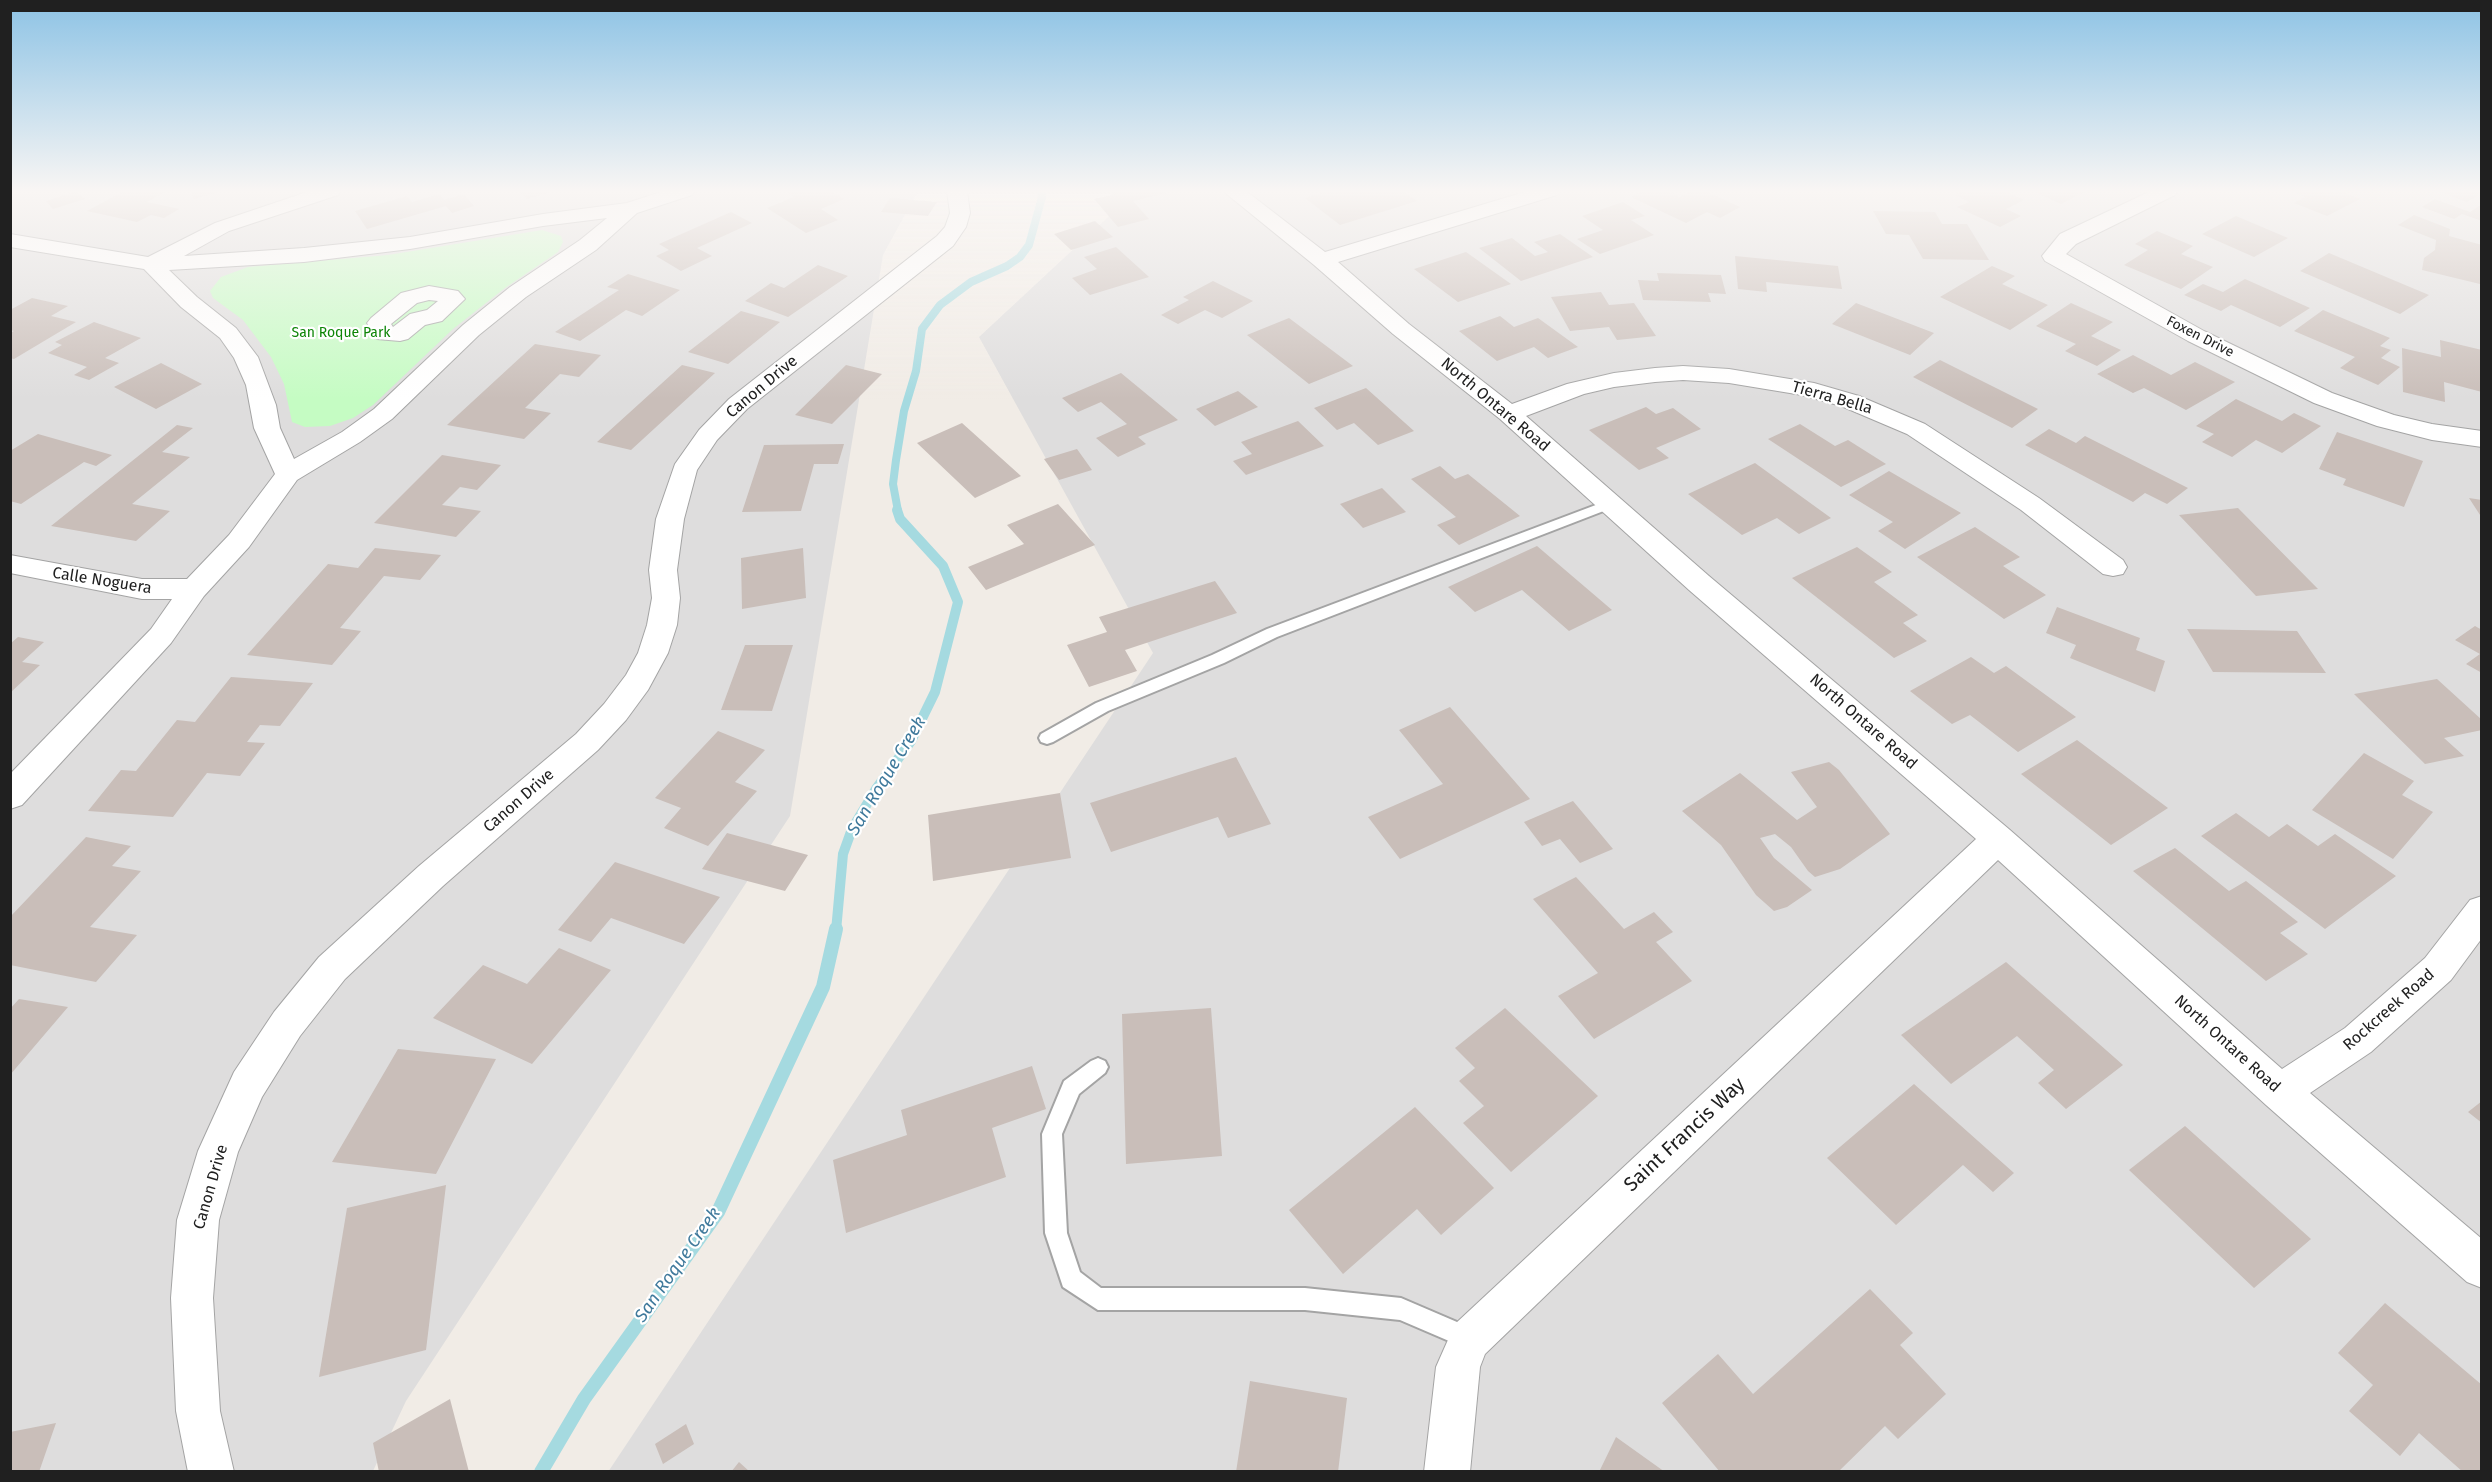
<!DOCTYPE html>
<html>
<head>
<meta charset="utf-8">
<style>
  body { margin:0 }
  #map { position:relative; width:2492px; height:1482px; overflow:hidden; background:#f1ece6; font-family:"Fira Sans",sans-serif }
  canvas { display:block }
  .frame { position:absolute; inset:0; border:12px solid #202020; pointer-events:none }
</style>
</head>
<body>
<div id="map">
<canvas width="2492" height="1482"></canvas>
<div class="frame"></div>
</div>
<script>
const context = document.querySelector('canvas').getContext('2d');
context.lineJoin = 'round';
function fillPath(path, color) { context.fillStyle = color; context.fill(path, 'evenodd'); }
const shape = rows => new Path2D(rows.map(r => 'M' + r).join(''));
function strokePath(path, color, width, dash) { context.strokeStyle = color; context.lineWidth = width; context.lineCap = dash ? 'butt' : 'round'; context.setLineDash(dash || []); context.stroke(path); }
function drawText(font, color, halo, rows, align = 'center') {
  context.font = font + ' "Fira Sans",sans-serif'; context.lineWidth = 4.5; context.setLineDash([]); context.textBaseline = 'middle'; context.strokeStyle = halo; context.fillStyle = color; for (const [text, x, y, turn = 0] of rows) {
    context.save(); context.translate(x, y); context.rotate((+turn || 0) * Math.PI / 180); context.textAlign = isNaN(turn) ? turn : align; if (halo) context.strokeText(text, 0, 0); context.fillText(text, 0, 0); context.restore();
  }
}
fillPath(shape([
  [10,191,918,191,883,255,790,816,406,1401,373,1471,11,1471],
  [1136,191,2481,191,2481,1471,608,1472,1153,653,979,337]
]), '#dedddd');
fillPath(shape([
  [542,230,561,236,563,242,558,252,505,288,453,329,373,405,353,418,330,426,305,427,292,422,284,384,271,357,243,320,213,298,210,291,221,277,248,267,388,255]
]), '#c5fcc3');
strokePath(shape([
  [898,511,893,484,896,460,904,411,916,371,922,329,940,305,971,282,1007,266,1020,257,1029,245,1042,197,1041,191]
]), '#a5dae0', 8);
strokePath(shape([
  [836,931,843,854,852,829,876,789,911,741,935,692,958,602,943,566,900,519,897,510]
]), '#a5dae0', 10);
strokePath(shape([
  [541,1472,584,1399,718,1212,823,987,836,929]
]), '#a5dae0', 14);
fillPath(shape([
  [77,191,85,199,53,209,46,201],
  [124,191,166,191,147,202,179,209,164,218,151,215,137,222,87,211],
  [190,191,220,191,220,192,194,199],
  [519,191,552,191,552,192,527,199],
  [784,191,831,191,844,199,821,209,838,220,806,233,767,208,794,197],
  [1113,191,1165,191,1167,193,1133,201,1149,219,1118,227,1094,199,1115,194],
  [1327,191,1403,191,1417,201,1340,225,1305,198],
  [1642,191,1668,191,1680,197,1691,191,1705,191,1740,207,1720,218,1707,212,1686,223,1631,197],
  [1963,191,2005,191,2024,200,2006,209,2021,216,2000,227,1957,207,1969,202,1955,195],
  [2033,191,2086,191,2061,204],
  [2291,191,2341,191,2360,199,2327,216,2294,203,2305,197],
  [2437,191,2482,191,2482,193,2467,202],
  [439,194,444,200,464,194,474,206,452,213,446,206,367,229,355,211,407,196,412,202],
  [890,198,937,202,928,216,881,212],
  [2435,199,2470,212,2482,204,2482,221,2462,214,2454,219,2422,207],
  [1623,202,1645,216,1631,220,1654,235,1600,254,1577,239,1603,230,1582,216],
  [1873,211,1935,212,1942,224,1967,224,1989,260,1923,259,1909,235,1886,234],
  [731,212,752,223,697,248,712,256,681,271,656,256,669,250,659,244],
  [2414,215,2450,229,2449,236,2482,245,2480,284,2422,270,2424,258,2435,250,2436,240,2398,225],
  [2236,216,2288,238,2254,257,2202,234],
  [1095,221,1113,237,1071,250,1054,234],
  [2157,231,2193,246,2181,254,2213,267,2181,289,2124,265,2148,250,2135,244],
  [1560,234,1593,257,1521,281,1479,248,1512,238,1535,256,1548,252,1534,242],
  [1116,247,1149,277,1090,295,1072,278,1097,269,1084,257],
  [1466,252,1511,284,1458,302,1414,269],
  [2329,253,2429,295,2400,314,2300,271],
  [1735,256,1838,266,1842,289,1766,282,1767,292,1738,289],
  [818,265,848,276,788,317,745,301,771,283,784,288],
  [1992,266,2015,276,2002,284,2048,305,2010,330,1940,297],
  [1657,273,1721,275,1726,294,1708,293,1711,302,1643,300,1638,280,1659,281],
  [628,274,680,290,642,316,626,310,580,341,555,332,619,290,607,287],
  [2245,279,2310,308,2280,327,2231,305,2221,311,2184,295,2203,284,2223,292],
  [1213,281,1253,301,1222,318,1205,310,1178,324,1161,315,1189,300,1183,297],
  [1601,292,1609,305,1634,303,1656,336,1617,340,1609,327,1570,331,1551,297],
  [32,298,68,306,51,316,76,322,14,359,10,358,10,333,14,331,10,330,10,310],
  [1856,303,1934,333,1910,355,1832,324],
  [2071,303,2113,322,2091,336,2121,350,2097,366,2065,351,2076,344,2036,326],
  [2323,310,2390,338,2380,346,2391,350,2381,358,2400,367,2378,385,2340,368,2355,357,2294,331],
  [741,311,780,322,728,364,688,352],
  [1500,316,1514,327,1538,318,1578,347,1548,358,1534,347,1497,361,1459,331],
  [1289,318,1353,366,1309,384,1247,335],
  [94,322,141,338,105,358,119,363,89,380,74,375,87,367,48,353,62,345,55,342],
  [2440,340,2482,350,2482,392,2444,382,2445,402,2403,392,2402,348,2441,357],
  [535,344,601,355,579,377,560,374,525,408,551,413,524,439,447,425],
  [2133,355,2171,375,2195,362,2235,382,2186,410,2144,388,2133,393,2097,374],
  [1940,360,2038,409,2012,428,1913,377],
  [161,363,202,384,156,409,114,387],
  [682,365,715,373,631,450,597,442],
  [846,365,882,374,832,424,795,415],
  [1121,373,1178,420,1138,437,1146,444,1118,457,1096,438,1127,424,1101,402,1078,412,1062,398],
  [1366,388,1414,431,1378,445,1354,423,1337,430,1314,408],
  [1238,391,1258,407,1215,426,1196,409],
  [2236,399,2282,421,2294,413,2321,426,2282,453,2256,440,2232,457,2202,442,2214,434,2196,426],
  [1646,407,1656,414,1673,408,1701,429,1656,448,1669,458,1639,470,1589,430],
  [1298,421,1324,446,1246,475,1233,461,1252,454,1241,442],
  [962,423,1021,476,975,498,917,443],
  [1800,424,1835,446,1848,440,1886,464,1841,487,1768,439],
  [177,425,193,428,162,452,190,457,132,504,170,511,136,541,51,526],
  [2049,429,2076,443,2085,436,2188,488,2167,504,2145,493,2133,502,2025,445],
  [2337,432,2423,461,2404,507,2343,485,2346,479,2319,469],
  [38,434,112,455,96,466,84,462,21,504,10,501,10,451],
  [844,444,838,464,814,464,801,511,742,512,764,445],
  [1077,449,1092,470,1059,480,1044,459],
  [442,455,501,465,477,490,460,487,442,505,481,511,456,537,374,523],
  [1755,463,1831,518,1799,534,1777,518,1742,535,1688,494],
  [1440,466,1455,479,1468,474,1520,516,1459,545,1437,525,1456,517,1411,479],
  [1889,471,1961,513,1905,549,1878,531,1893,522,1849,495],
  [1382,488,1406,512,1363,528,1340,504],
  [2469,498,2482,500,2482,518],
  [1058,504,1095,545,986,590,968,567,1024,544,1007,525],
  [2238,508,2318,589,2256,596,2179,515],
  [1975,527,2020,557,2003,566,2046,595,2004,619,1917,557],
  [1537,546,1612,610,1569,631,1522,590,1475,612,1448,587],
  [1857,547,1892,572,1874,582,1918,615,1903,623,1927,641,1894,658,1792,578],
  [375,548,441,555,420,580,384,576,340,628,361,631,332,665,247,655,328,564,358,568],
  [803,548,806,598,742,609,741,558],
  [1215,581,1237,613,1125,650,1137,671,1089,687,1067,645,1107,632,1099,617],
  [2057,607,2140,638,2136,650,2165,661,2155,692,2070,658,2076,645,2046,633],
  [2475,626,2482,630,2482,673,2466,664,2480,654,2455,640],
  [2187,629,2297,631,2326,673,2213,672],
  [18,637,44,642,22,662,40,665,10,693,10,644],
  [745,645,793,645,772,711,721,710],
  [1971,657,1994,673,2006,666,2076,717,2018,752,1970,715,1952,724,1910,691],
  [231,677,313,683,280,726,260,725,247,742,265,743,240,776,207,773,173,817,88,811,121,770,136,771,177,720,195,722],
  [2437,679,2482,720,2482,730,2444,738,2464,756,2425,764,2354,694],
  [1450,707,1530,799,1400,859,1368,817,1443,784,1399,730],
  [718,731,765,750,735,782,757,791,708,846,664,828,681,808,655,798],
  [2077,740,2168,808,2111,845,2021,774],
  [2364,753,2414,781,2402,795,2433,812,2393,859,2312,810],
  [1236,757,1271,824,1228,838,1218,817,1111,852,1090,803],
  [1829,762,1839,770,1890,834,1840,869,1815,877,1808,871,1791,847,1775,834,1760,838,1774,858,1812,890,1787,907,1774,911,1756,895,1721,845,1682,811,1740,773,1797,820,1817,807,1791,772],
  [1060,793,1071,858,933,881,928,815],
  [1573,801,1613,849,1580,863,1560,839,1542,846,1524,822],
  [2236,813,2269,837,2287,824,2318,846,2335,834,2396,876,2325,929,2201,836],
  [727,833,808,855,785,891,702,869],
  [86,837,131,846,112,866,141,871,90,927,137,935,96,982,10,965,10,917],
  [2175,848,2229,891,2246,881,2298,922,2280,933,2308,954,2266,981,2133,871],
  [615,862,720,897,684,944,611,918,591,942,558,930],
  [1576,877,1624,929,1654,912,1673,932,1656,942,1692,981,1594,1039,1558,996,1598,973,1533,899],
  [559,948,611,970,532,1064,433,1018,483,965,527,984],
  [2006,962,2123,1065,2066,1109,2038,1083,2054,1070,2017,1036,1951,1084,1901,1035],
  [19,999,68,1007,10,1075,10,1009],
  [1211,1008,1222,1156,1126,1164,1122,1014],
  [1505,1008,1598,1096,1511,1172,1463,1123,1484,1106,1459,1081,1475,1068,1455,1048],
  [398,1049,496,1059,436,1174,332,1162],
  [1032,1066,1046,1109,992,1128,1006,1177,846,1233,833,1160,907,1135,901,1110],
  [1914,1084,2014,1173,1993,1192,1963,1165,1896,1225,1827,1158],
  [2482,1101,2482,1123,2468,1112],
  [1415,1107,1494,1188,1441,1235,1417,1209,1343,1274,1289,1210],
  [2185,1126,2311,1239,2254,1288,2129,1170],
  [446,1185,426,1350,319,1377,347,1208],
  [1870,1289,1913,1333,1900,1345,1946,1394,1898,1439,1885,1426,1838,1472,1720,1472,1662,1403,1718,1354,1753,1394],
  [2385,1303,2482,1385,2482,1472,2463,1472,2419,1433,2400,1456,2349,1411,2373,1385,2338,1353],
  [1250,1381,1347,1398,1338,1472,1236,1472],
  [450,1399,469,1472,379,1472,373,1443],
  [56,1423,39,1472,10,1472,10,1432],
  [686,1424,694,1444,663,1464,655,1444],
  [1616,1437,1665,1472,1599,1472],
  [739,1462,750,1472,731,1472]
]), '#c9beb9');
const lane = shape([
  [1609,500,1614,501,1616,504,1614,507,1277,637,1224,663,1108,711,1053,742,1047,744,1041,742,1039,738,1041,734,1096,703,1212,655,1267,629,1609,500],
  [1098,1058,1105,1061,1108,1067,1105,1073,1079,1094,1062,1134,1067,1233,1080,1272,1101,1288,1305,1288,1401,1298,1478,1331,1481,1339,1478,1347,1470,1350,1400,1320,1305,1310,1098,1310,1063,1287,1045,1233,1042,1134,1064,1081,1091,1061,1098,1058]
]);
const street = shape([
  [310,191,341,191,338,195,229,231,184,256,304,248,410,237,543,214,627,203,664,191,695,191,692,195,637,213,596,250,526,297,479,335,392,419,360,442,297,480,249,547,204,596,171,643,22,805,10,809,10,774,151,629,172,599,142,599,10,573,10,555,142,579,187,579,229,535,275,474,254,428,246,385,234,358,220,338,181,307,144,269,10,247,10,234,148,257,215,223,310,191],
  [607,218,580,240,510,287,463,325,374,409,342,432,294,459,280,428,276,405,258,357,236,328,197,297,169,270,304,262,410,249,543,226,607,218],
  [947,191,967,191,970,213,966,227,953,246,747,409,717,440,697,470,684,519,677,570,680,598,677,625,668,653,648,690,626,720,598,750,443,886,345,979,300,1036,262,1097,238,1152,219,1220,213,1298,220,1411,234,1472,188,1472,176,1411,171,1298,177,1220,198,1151,234,1072,274,1012,319,957,419,866,576,734,604,704,626,675,638,653,647,625,652,598,649,570,656,519,675,464,699,430,729,399,937,236,945,227,950,213,947,191],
  [1223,191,1246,191,1325,252,1528,191,1560,191,1557,195,1338,262,1409,324,1512,404,1567,384,1614,373,1655,368,1683,366,1729,369,1814,383,1859,396,1925,424,2039,498,2123,560,2127,567,2123,574,2113,576,2103,574,2021,510,1907,434,1841,406,1802,395,1729,383,1683,380,1655,382,1614,387,1584,394,1526,416,1709,576,2010,830,2282,1069,2345,1028,2425,958,2470,900,2482,896,2482,938,2451,980,2371,1052,2310,1093,2482,1239,2482,1288,2467,1282,2266,1105,1998,860,1485,1354,1480,1367,1470,1472,1424,1472,1436,1367,1455,1324,1976,839,1689,590,1500,419,1393,334,1314,265,1223,191],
  [2151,191,2178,191,2175,195,2076,244,2066,254,2204,331,2332,393,2394,415,2432,424,2482,431,2482,447,2432,440,2377,426,2314,403,2188,341,2045,261,2042,256,2060,234,2151,191],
  [429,286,458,291,465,299,442,321,425,325,408,339,400,341,377,339,367,323,371,318,401,293,429,286],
  [429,300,438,301,427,310,410,314,393,327,391,324,417,303,429,300]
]);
strokePath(lane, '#a4a4a4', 4);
strokePath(street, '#a4a4a4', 2);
fillPath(lane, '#fff');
fillPath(street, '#fff');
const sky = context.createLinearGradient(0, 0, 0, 399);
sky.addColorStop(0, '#8dc3e5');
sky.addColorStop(0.48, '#f9f6f4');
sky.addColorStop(1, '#f9f6f400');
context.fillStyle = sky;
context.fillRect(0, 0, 2492, 399);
drawText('14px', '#0d8507', '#fff', [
  ["San Roque Park",341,333]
]);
drawText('14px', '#202020', '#fff', [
  ["Foxen Drive",2200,337,27]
]);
drawText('16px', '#202020', '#fff', [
  ["Canon Drive",762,387,-40],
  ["Tierra Bella",1832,398,16],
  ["North Ontare Road",1495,405,40],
  ["Calle Noguera",102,581,9],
  ["North Ontare Road",1863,722,41],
  ["Canon Drive",519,801,-41],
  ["Rockcreek Road",2389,1010,-41],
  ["North Ontare Road",2227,1044,42],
  ["Canon Drive",211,1187,-74]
]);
drawText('italic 18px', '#407a9c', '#fff', [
  ["San Roque Creek",887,776,-59],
  ["San Roque Creek",678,1265,-55]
]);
drawText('20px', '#202020', '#fff', [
  ["Saint Francis Way",1685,1135,-43]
]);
</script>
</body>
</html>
